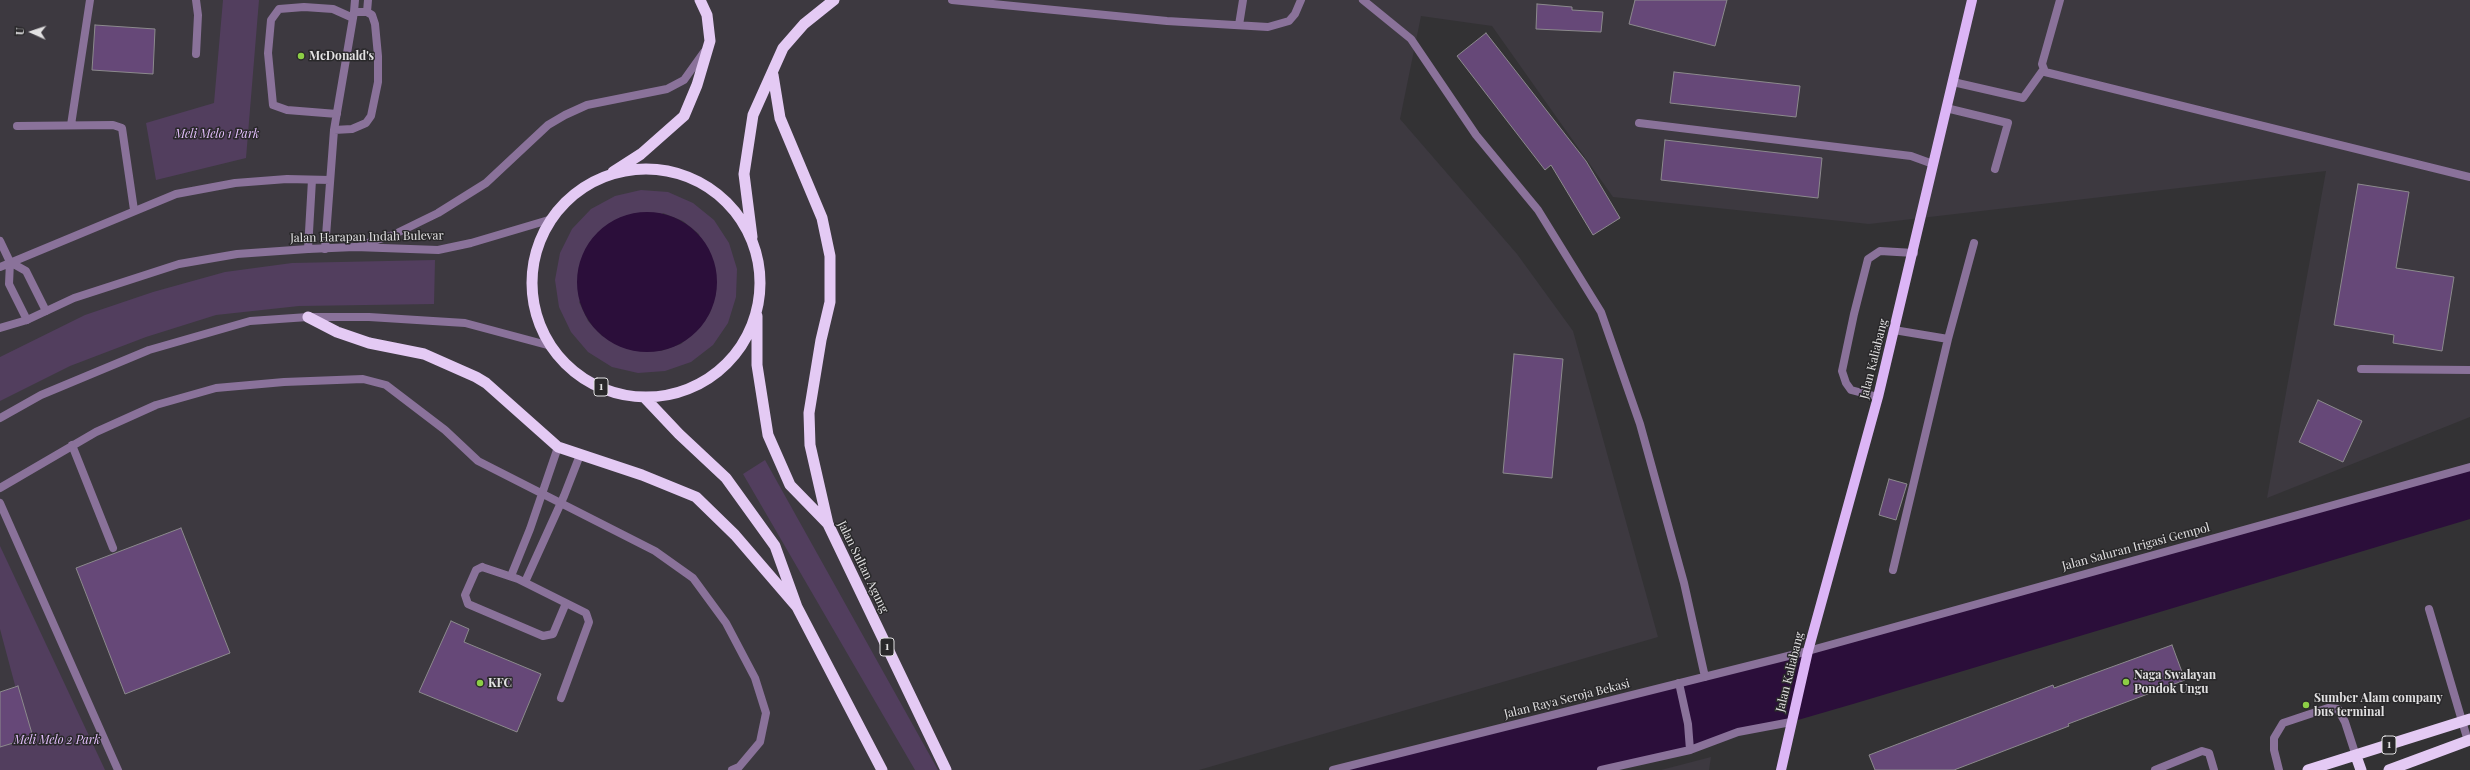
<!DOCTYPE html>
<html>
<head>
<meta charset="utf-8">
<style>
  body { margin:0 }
  #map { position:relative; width:2470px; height:770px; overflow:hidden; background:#333234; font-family:"Playfair Display",serif }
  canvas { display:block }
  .north { position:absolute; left:12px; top:12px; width:40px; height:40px; -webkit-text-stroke:3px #29282a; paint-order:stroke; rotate:273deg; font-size:11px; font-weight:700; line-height:16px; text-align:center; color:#e2e1e2 }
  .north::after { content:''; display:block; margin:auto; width:14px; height:18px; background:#e2e1e2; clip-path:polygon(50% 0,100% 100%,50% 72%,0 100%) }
</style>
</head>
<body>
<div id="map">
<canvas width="2470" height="770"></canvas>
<div class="north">U</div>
</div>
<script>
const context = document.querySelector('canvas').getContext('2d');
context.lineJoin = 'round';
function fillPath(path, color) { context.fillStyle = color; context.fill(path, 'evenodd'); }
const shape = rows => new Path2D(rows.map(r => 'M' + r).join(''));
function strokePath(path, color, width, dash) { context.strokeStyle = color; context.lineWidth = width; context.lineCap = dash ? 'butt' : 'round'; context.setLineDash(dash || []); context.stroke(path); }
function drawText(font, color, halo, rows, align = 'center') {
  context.font = font + ' "Playfair Display",serif'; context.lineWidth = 3; context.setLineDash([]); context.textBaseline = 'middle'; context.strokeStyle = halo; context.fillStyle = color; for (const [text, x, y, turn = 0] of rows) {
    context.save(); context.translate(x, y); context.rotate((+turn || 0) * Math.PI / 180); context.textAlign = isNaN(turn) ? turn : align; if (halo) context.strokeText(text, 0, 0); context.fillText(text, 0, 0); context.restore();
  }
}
fillPath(shape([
  [0,0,2470,0,2470,417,2267,498,2326,171,1869,224,1613,197,1492,26,1421,16,1400,119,1517,254,1573,331,1658,637,1199,770,0,770],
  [1711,757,1709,770,1661,770]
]), '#3d3940');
fillPath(shape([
  [223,0,259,0,246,158,156,180,146,123,214,103],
  [641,190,668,192,693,203,714,220,729,243,737,269,736,297,728,323,713,345,691,362,665,371,638,373,612,367,588,352,571,332,559,307,555,280,560,253,572,229,591,209,615,196],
  [663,213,683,221,699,234,716,293,710,313,697,330,681,344,661,351,602,336,588,321,579,302],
  [435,260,434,304,299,306,216,315,146,337,70,366,0,401,0,357,85,315,153,292,225,272,292,263],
  [765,460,938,770,915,770,743,474],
  [0,546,105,770,0,770,0,747,28,734,0,629]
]), '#523e5e');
fillPath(shape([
  '577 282a70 70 0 1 1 140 0a70 70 0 1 1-140 0Z',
  [2470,464,2470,519,1853,704,1791,722,1760,727,1690,750,1601,770,1336,770,1808,651]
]), '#2b0e3a');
const building = shape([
  [1635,0,1727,0,1715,46,1629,24,1635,0],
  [1537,4,1572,7,1572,10,1603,12,1601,32,1536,29,1537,4],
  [95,25,155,29,153,74,92,70,95,25],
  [1486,33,1586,161,1620,218,1593,235,1551,165,1545,170,1457,56,1486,33],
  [1674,72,1800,86,1796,117,1670,103,1674,72],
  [1665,140,1822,158,1818,198,1661,180,1665,140],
  [2358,184,2409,192,2396,268,2454,277,2442,351,2393,343,2394,335,2334,325,2358,184],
  [1514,354,1563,359,1552,478,1503,473,1514,354],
  [2318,400,2362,421,2343,462,2299,442,2318,400],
  [1889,479,1907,484,1896,520,1879,515,1889,479],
  [181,528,230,653,125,694,76,568,181,528],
  [451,621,469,629,464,642,541,674,517,732,419,692,451,621],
  [2172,645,2185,680,2068,724,2069,726,1954,770,1875,770,1869,755,2053,685,2054,688,2172,645],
  [18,686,33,737,0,747,0,692,18,686]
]);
fillPath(building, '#664878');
strokePath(building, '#8c8a8d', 1);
strokePath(shape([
  [2060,0,2042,64,2045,72,2470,177],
  [354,12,355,0],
  [367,12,368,0],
  [196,54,198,15,196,0],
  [1953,82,2023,98,2043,70],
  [1946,108,2008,123,1995,169],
  [337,114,287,110,273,105,268,53,271,20,279,9,304,7,333,9,353,18],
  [1639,123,1911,156,1933,164],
  [71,125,90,0],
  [17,126,113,125,122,128,134,210],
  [0,241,10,262,9,284,27,320],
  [308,249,312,180],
  [325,249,334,130,353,18,354,12,367,12,372,15,375,24,378,56,378,82,371,116,366,123,352,129,334,130],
  [10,262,26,271,46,311],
  [0,267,176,194,235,183,287,179,330,180],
  [2361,369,2470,370],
  [1878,397,1851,390,1846,383,1842,371,1854,314,1868,259,1880,251,1914,253],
  [72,445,113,548],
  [0,488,96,432,156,405,216,388,284,382,363,379,386,385,445,430,478,461,655,551,693,578,726,623,755,678,766,713,760,742,739,767,732,770],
  [0,503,118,770],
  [482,567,518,579,566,603,553,634,543,636,468,604,465,595,476,570,482,567],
  [511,576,530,529,558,447],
  [525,582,564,496,580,455],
  [2429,609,2468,741],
  [561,698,589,622,586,613,566,603],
  [2155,770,2202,751,2209,753,2214,770],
  [2279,770,2274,750,2274,738,2283,723,2328,708,2338,709,2345,722,2356,756]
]), '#8a729a', 8);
strokePath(shape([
  [1894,330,1948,339],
  [1893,570,1948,339,1974,243],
  [1679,683,1688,724,1690,750],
  [1601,770,1690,750,1738,732,1791,722]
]), '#8a729a', 8);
strokePath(shape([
  [952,0,1167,21,1268,27,1289,21,1295,14,1301,0],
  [1363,0,1411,39,1476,135,1538,210,1601,312,1640,424,1684,583,1705,677],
  [1239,25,1243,0],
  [361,245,393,235,438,213,486,183,548,125,565,115,587,105,667,89,684,80,704,52],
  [0,328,27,320,74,298,179,264,237,254,308,249,355,247,438,250,471,243,552,219],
  [0,418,41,395,149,350,250,321,308,317,369,317,465,323,551,346],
  [1333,770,1808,651,2470,467]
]), '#8a729a', 8);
strokePath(shape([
  [1781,770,1808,651,1878,397,1972,0]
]), '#dcb5f6', 10);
strokePath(shape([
  [773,75,780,118,822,218,830,256,830,302,821,340,809,413,810,445,828,524],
  '532 283a114 114 0 1 1 228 0a114 114 0 1 1-228 0Z',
  [613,172,641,154,684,116,697,85,710,41,707,15,700,0],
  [752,237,744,174,753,115,783,48,804,24,834,0],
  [757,316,757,365,768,435,790,485,828,524,946,770],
  [308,317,337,332,369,343,424,354,476,377,486,383,558,447,642,475,696,497,735,535,797,607],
  [645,398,679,434,726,478,775,546,797,607,882,770],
  [2356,756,2361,770],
  [2308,770,2470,719],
  [2389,770,2470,740]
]), '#e4caf4', 11);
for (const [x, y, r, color] of [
  [301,56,4,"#8cce45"],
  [2126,682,4,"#8cce45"],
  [480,683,4,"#8cce45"],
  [2306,705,4,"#8cce45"]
]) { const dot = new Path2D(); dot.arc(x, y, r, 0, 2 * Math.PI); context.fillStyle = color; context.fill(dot); strokePath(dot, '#29282a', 1.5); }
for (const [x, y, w] of [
  [601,387,14],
  [887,647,14],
  [2389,745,14]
]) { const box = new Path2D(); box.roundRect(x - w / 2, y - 9, w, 18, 3); context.fillStyle = '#29282a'; context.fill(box); strokePath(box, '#e2e1e2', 1); }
drawText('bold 11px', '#e2e1e2', null, [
  ["1",601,387],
  ["1",887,647],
  ["1",2389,745]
]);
drawText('bold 12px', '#e2e1e2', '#29282a', [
  ["McDonald's",309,56],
  ["Naga Swalayan",2134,675],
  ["Pondok Ungu",2134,689],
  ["KFC",488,683],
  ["Sumber Alam company",2314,698],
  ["bus terminal",2314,712]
], 'left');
drawText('italic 12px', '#e3bffc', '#29282a', [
  ["Meli Melo 1 Park",217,134],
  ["Meli Melo 2 Park",57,740]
]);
drawText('12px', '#e2e1e2', '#29282a', [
  ["Jalan Harapan Indah Bulevar",367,237,-1],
  ["Jalan Kaliabang",1874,359,-76],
  ["Jalan Saluran Irigasi Gempol",2136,547,-15],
  ["Jalan Sultan Agung",863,567,64],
  ["Jalan Kaliabang",1790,672,-76],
  ["Jalan Raya Seroja Bekasi",1567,699,-14]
]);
</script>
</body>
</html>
